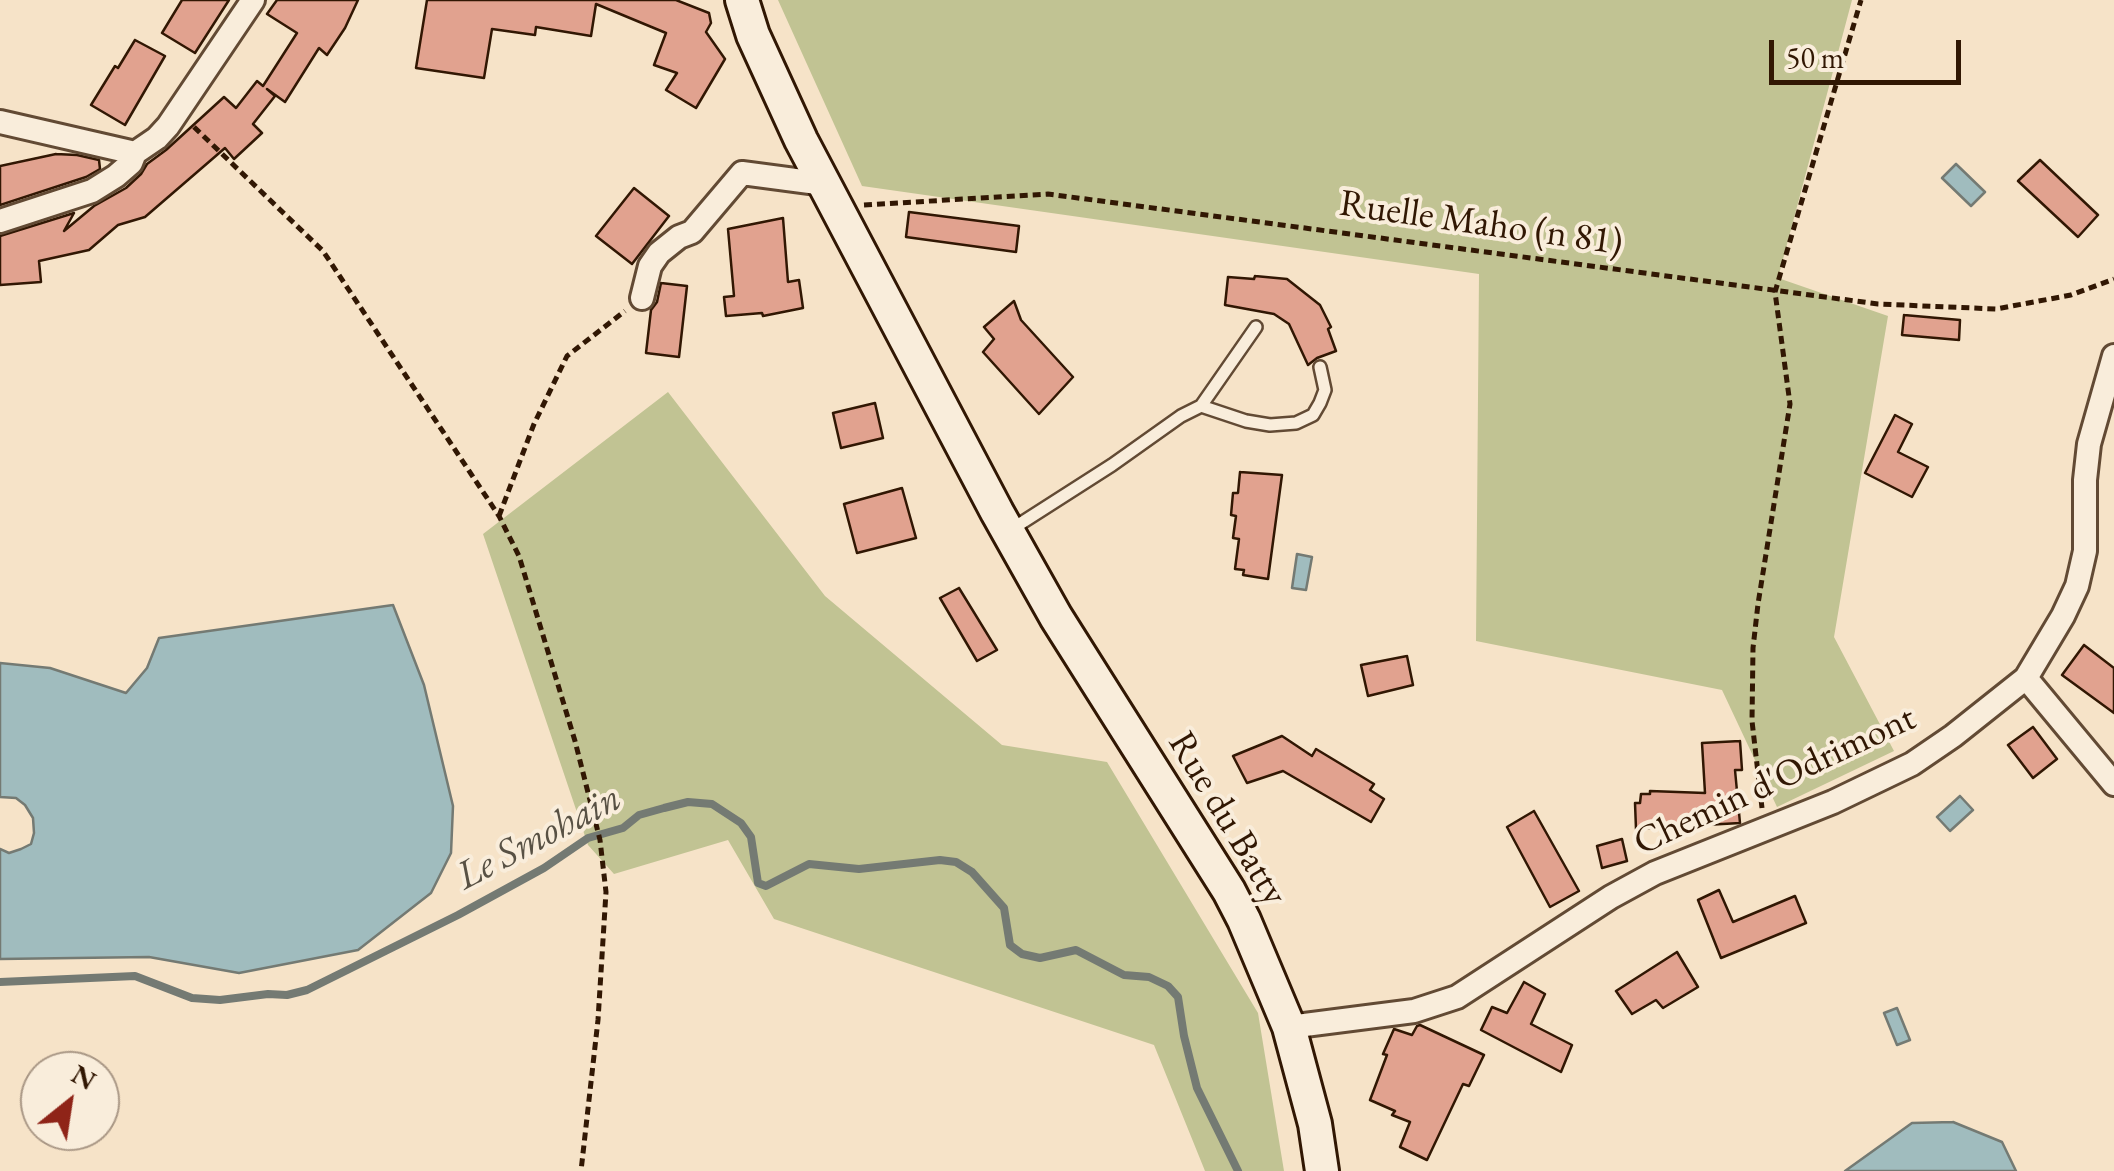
<!DOCTYPE html>
<html>
<head>
<meta charset="utf-8">
<style>
  body { margin:0 }
  #map { position:relative; width:2114px; height:1171px; overflow:hidden; background:#f6e3c8; font-family:"EB Garamond",serif }
  canvas { display:block }
  .north { position:absolute; left:20px; top:1051px; width:100px; height:100px; box-sizing:border-box; background:#f9eddb; border:2px solid #a99785; border-radius:50%; rotate:30deg; font-size:28px; font-weight:700; line-height:40px; text-align:center; color:#311703 }
  .north::after { content:''; display:block; margin:auto; width:35px; height:45px; background:#8f2418; clip-path:polygon(50% 0,100% 100%,50% 72%,0 100%) }
  .scale { position:absolute; left:1769px; top:40px; width:192px; height:45px; box-sizing:border-box; border:5px solid #311703; border-top:0; padding-left:12px; font-size:30px; line-height:35px; white-space:nowrap; color:#311703; -webkit-text-stroke:8px #f9eddb; paint-order:stroke }
</style>
</head>
<body>
<div id="map">
<canvas width="2114" height="1171"></canvas>
<div class="north">N</div>
<div class="scale">50 m</div>
</div>
<script>
const context = document.querySelector('canvas').getContext('2d');
context.lineJoin = 'round';
function fillPath(path, color) { context.fillStyle = color; context.fill(path, 'evenodd'); }
const shape = rows => new Path2D(rows.map(r => 'M' + r).join(''));
function strokePath(path, color, width, dash) { context.strokeStyle = color; context.lineWidth = width; context.lineCap = dash ? 'butt' : 'round'; context.setLineDash(dash || []); context.stroke(path); }
function drawText(font, color, halo, rows, align = 'center') {
  context.font = font + ' "EB Garamond",serif'; context.lineWidth = 8; context.setLineDash([]); context.textBaseline = 'middle'; context.strokeStyle = halo; context.fillStyle = color; for (const [text, x, y, turn = 0] of rows) {
    context.save(); context.translate(x, y); context.rotate((+turn || 0) * Math.PI / 180); context.textAlign = isNaN(turn) ? turn : align; if (halo) context.strokeText(text, 0, 0); context.fillText(text, 0, 0); context.restore();
  }
}
fillPath(shape([
  [778,0,1852,0,1778,278,1888,316,1834,637,1894,751,1777,807,1722,690,1476,641,1479,274,862,186],
  [668,392,825,596,1002,745,1107,762,1258,1013,1284,1171,1205,1171,1154,1045,774,919,728,840,614,874,588,845,483,534]
]), '#c1c393');
const water = shape([
  [1956,164,1985,192,1971,206,1942,178,1956,164],
  [1297,554,1312,557,1306,590,1292,588,1297,554],
  [393,605,424,685,453,806,451,853,431,893,358,950,239,973,149,957,0,959,0,849,9,853,21,849,31,844,34,833,33,818,25,805,16,798,0,797,0,663,50,668,126,693,147,668,159,638,393,605],
  [1960,796,1973,810,1950,831,1937,817,1960,796],
  [1897,1008,1910,1040,1897,1045,1884,1013,1897,1008],
  [1953,1122,2002,1142,2016,1171,1845,1171,1912,1123,1953,1122]
]);
fillPath(water, '#a0bcbe');
strokePath(water, '#747a73', 2.5);
strokePath(shape([
  [0,982,135,976,192,998,220,1000,268,994,287,995,307,990,458,915,544,868,588,838,623,828,639,815,664,808,688,802,712,804,741,823,751,837,758,883,766,886,809,864,859,869,940,860,956,862,972,872,1004,908,1010,945,1022,954,1040,958,1076,950,1124,975,1149,977,1168,986,1178,997,1184,1036,1197,1088,1238,1171]
]), '#747a73', 8);
const building = shape([
  [182,0,229,0,195,53,162,33,182,0],
  [277,0,358,0,345,28,327,55,319,48,285,102,267,89,275,96,253,124,262,133,234,159,225,148,145,217,118,225,89,250,39,261,41,282,0,285,0,236,74,213,64,231,94,206,126,188,141,174,147,164,166,150,224,97,236,108,257,81,263,86,297,33,267,14,277,0],
  [427,0,676,0,709,13,711,23,706,32,725,59,696,108,666,90,677,73,654,65,666,33,596,4,591,36,536,27,535,35,492,29,484,78,416,68,427,0],
  [135,40,165,56,125,125,91,105,115,66,118,68,135,40],
  [56,154,77,155,99,160,100,169,86,177,0,205,0,166,56,154],
  [2040,160,2098,215,2078,237,2018,181,2040,160],
  [634,188,669,216,632,264,596,236,634,188],
  [909,212,1019,226,1016,252,906,237,909,212],
  [783,218,788,282,799,280,803,308,763,316,762,313,726,316,724,297,734,296,728,229,783,218],
  [1255,276,1287,279,1320,305,1331,327,1328,329,1336,351,1317,358,1308,365,1289,324,1274,314,1225,305,1228,277,1254,279,1255,276],
  [661,283,687,286,679,357,646,353,651,310,657,302,661,283],
  [1014,301,1021,320,1073,377,1039,414,983,352,994,339,984,327,1014,301],
  [1904,315,1960,320,1959,340,1902,335,1904,315],
  [875,403,883,438,841,448,833,413,875,403],
  [1895,415,1912,424,1898,452,1928,467,1912,497,1865,473,1895,415],
  [1240,472,1282,475,1268,579,1243,575,1244,570,1235,569,1239,539,1233,538,1236,516,1231,515,1233,493,1238,493,1240,472],
  [902,488,916,538,857,553,844,504,902,488],
  [959,588,997,650,977,661,940,598,959,588],
  [2084,645,2114,668,2114,713,2062,675,2084,645],
  [1407,656,1413,685,1368,696,1361,665,1407,656],
  [2033,727,2057,759,2033,778,2008,745,2033,727],
  [1282,736,1312,756,1316,749,1374,784,1370,790,1384,799,1371,822,1283,771,1247,783,1233,756,1282,736],
  [1740,741,1742,770,1735,770,1740,823,1636,829,1635,803,1640,803,1641,794,1650,794,1650,791,1705,793,1702,743,1740,741],
  [1534,811,1579,891,1550,907,1507,827,1534,811],
  [1622,839,1627,861,1602,868,1597,846,1622,839],
  [1719,890,1733,922,1795,896,1806,923,1721,958,1698,900,1719,890],
  [1677,952,1698,987,1663,1008,1656,1000,1632,1014,1616,991,1677,952],
  [1524,982,1545,994,1531,1024,1572,1045,1561,1072,1481,1030,1492,1007,1507,1013,1524,982],
  [1420,1025,1484,1055,1469,1086,1463,1084,1427,1160,1400,1147,1410,1122,1392,1115,1395,1111,1370,1100,1387,1055,1383,1054,1394,1029,1412,1035,1417,1026,1420,1025]
]);
fillPath(building, '#e1a28f');
strokePath(building, '#311703', 2.5);
const service = shape([
  [1201,406,1246,421,1270,425,1296,423,1313,415,1320,403,1325,390,1320,367],
  [1012,529,1112,465,1181,416,1201,406,1256,327]
]);
const minor = shape([
  [0,122,135,153],
  [0,221,92,191,116,176,131,163,135,153,157,138,168,126,253,0],
  [642,298,650,266,659,253,679,237,692,232,742,173,825,184],
  [2026,678,2114,784],
  [1289,1027,1414,1011,1457,997,1611,897,1655,873,1833,802,1912,764,1953,736,2026,678,2063,616,2077,586,2085,551,2085,480,2089,444,2114,356]
]);
const secondary = shape([
  [742,0,753,35,801,140,997,512,1056,617,1229,891,1244,920,1289,1027,1315,1124,1322,1171]
]);
strokePath(service, '#624a34', 16);
strokePath(minor, '#624a34', 28);
strokePath(secondary, '#311703', 38);
strokePath(shape([
  [194,127,323,251,499,516,519,556,575,741,600,840,606,892,598,1020,581,1171],
  [864,205,1048,194,1878,304,1996,309,2071,295,2114,279],
  [499,516,534,424,567,356,625,311],
  [1762,808,1752,721,1753,648,1758,604,1790,404,1775,292,1861,0]
]), '#311703', 5, [8, 5]);
strokePath(service, '#f9eddb', 11);
strokePath(minor, '#f9eddb', 22);
strokePath(secondary, '#f9eddb', 32);
drawText('38px', '#311703', '#f9eddb', [
  ["Ruelle Maho (n 81)",1481,224,8],
  ["Chemin d'Odrimont",1775,781,-25],
  ["Rue du Batty",1227,819,59]
]);
drawText('italic 40px', '#585144', '#f9eddb', [
  ["Le Smohain",539,838,-28]
]);
</script>
</body>
</html>
